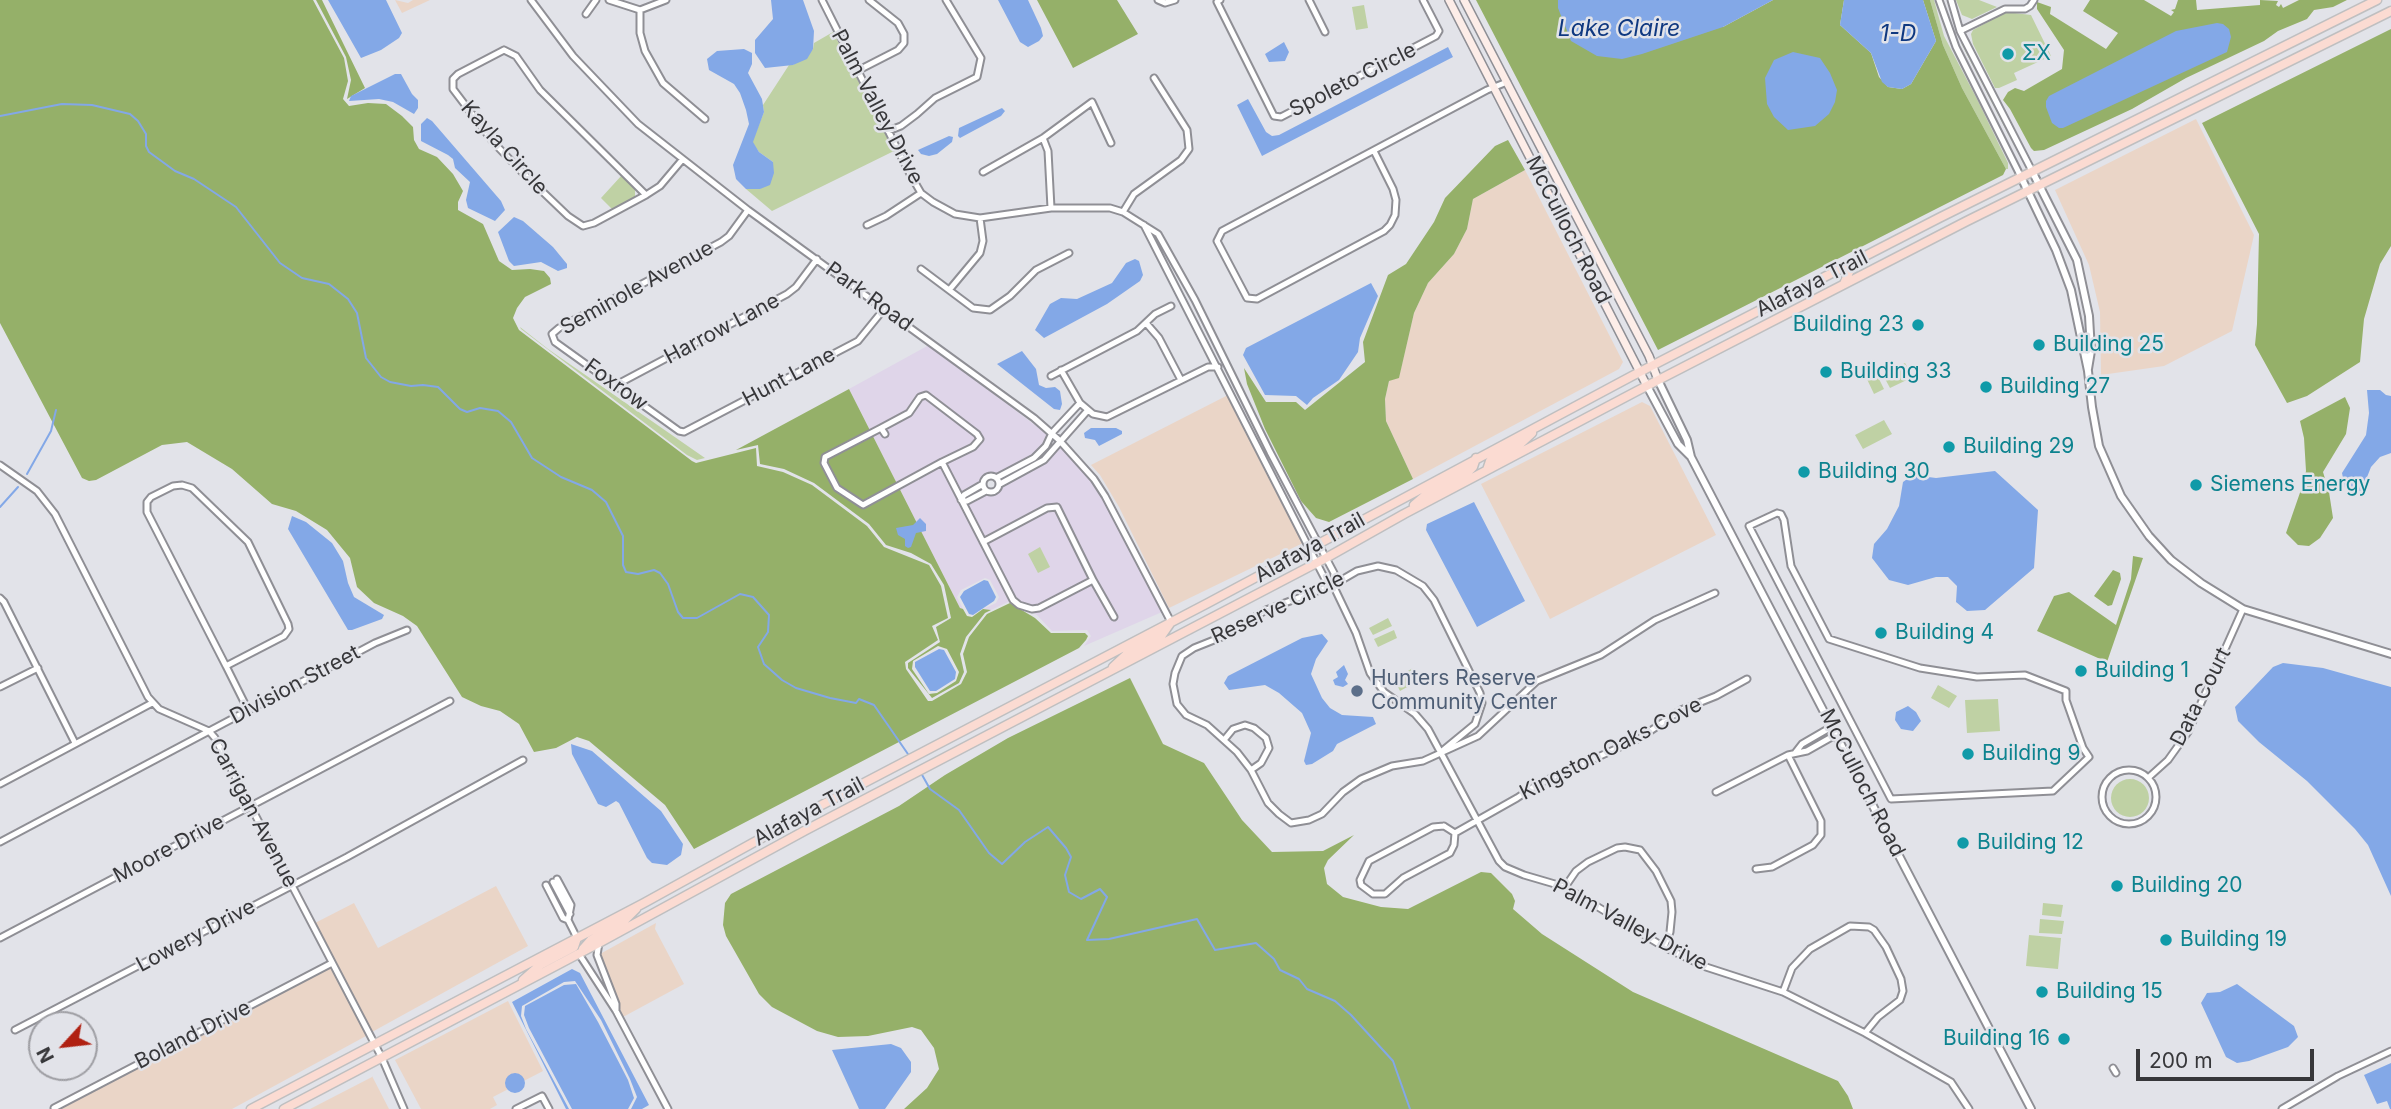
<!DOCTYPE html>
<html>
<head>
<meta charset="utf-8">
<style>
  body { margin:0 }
  #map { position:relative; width:2391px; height:1109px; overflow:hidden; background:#e2e3e9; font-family:Inter,sans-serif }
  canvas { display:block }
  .north { position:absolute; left:28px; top:1011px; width:70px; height:70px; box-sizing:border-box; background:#e2e3e9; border:2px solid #9e9ea3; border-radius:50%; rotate:243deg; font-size:19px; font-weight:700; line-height:28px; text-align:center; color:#37373a }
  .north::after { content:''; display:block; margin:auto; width:24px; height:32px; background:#b02112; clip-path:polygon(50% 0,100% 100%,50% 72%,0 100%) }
  .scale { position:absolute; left:2136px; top:1049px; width:178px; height:32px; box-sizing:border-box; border:4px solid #37373a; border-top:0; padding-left:9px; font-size:21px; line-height:24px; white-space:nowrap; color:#37373a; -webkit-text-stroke:5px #e2e3e9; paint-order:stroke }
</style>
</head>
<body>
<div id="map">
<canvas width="2391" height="1109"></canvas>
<div class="north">N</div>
<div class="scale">200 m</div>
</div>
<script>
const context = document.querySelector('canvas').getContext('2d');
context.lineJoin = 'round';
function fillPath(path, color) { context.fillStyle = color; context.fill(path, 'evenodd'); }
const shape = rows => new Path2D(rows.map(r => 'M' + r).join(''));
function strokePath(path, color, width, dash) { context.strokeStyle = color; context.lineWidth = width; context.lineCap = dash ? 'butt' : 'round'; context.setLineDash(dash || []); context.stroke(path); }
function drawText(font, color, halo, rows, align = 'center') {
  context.font = font + ' Inter,sans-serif'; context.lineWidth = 5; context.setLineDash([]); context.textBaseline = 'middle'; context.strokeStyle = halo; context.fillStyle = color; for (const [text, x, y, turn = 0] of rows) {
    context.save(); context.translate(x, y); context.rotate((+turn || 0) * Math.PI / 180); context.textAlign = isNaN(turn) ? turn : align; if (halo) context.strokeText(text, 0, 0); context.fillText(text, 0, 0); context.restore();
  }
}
fillPath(shape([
  [395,0,408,3,413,0,430,0,402,13],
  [2196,119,2254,235,2232,331,2164,366,2101,375,2100,312,2089,265,2055,190],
  [1525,170,1623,362,1619,369,1413,479,1386,421,1385,399,1389,381,1399,377,1414,313,1428,283,1454,254,1467,229,1473,199],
  [1228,395,1303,543,1169,608,1119,507,1100,475,1091,465],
  [1642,402,1650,406,1716,535,1550,619,1481,484],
  [496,886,528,946,372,1032,315,923,354,903,378,948],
  [656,923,655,929,684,984,623,1017,600,954],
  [331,967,366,1036,232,1109,58,1109],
  [508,1001,543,1071,493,1097,497,1105,490,1109,421,1109,395,1060],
  [372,1076,389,1109,310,1109,372,1077]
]), '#ead5c7');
fillPath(shape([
  [929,345,1048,435,1043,444,1032,455,997,474,985,475,980,483,971,487,974,492,980,489,975,493,977,498,985,495,997,494,1003,486,1045,463,1060,445,1091,481,1102,498,1162,612,1084,646,1091,636,1087,630,1052,631,1037,615,1010,601,991,610,983,609,996,603,999,597,990,580,985,578,961,590,957,597,963,609,960,608,849,389]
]), '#dfd5e9');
fillPath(shape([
  [1930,0,1934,0,1944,36,1978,101,2008,163,2008,169,2006,169,1962,88,1943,45],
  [1956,0,1979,0,1997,7,1972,19,1962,15],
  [1364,5,1368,28,1356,30,1352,7],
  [2006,12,2031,15,2051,56,2014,73,2017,80,1999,88,1995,88,1973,44,1971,34,1973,30],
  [833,32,894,151,772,211,746,189,760,189,773,162,759,152,752,142,764,112,763,105,789,65,793,65,813,49,814,43],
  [1961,43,1963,44,1966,49,2022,161],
  [622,175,635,187,635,197,613,210,601,198],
  [520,327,548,349,705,458,697,460,687,455,521,329],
  [1905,363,1913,377,1890,388,1883,375],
  [1876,373,1884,389,1874,394,1866,377],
  [1884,420,1892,434,1863,449,1855,435],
  [1040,547,1050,567,1038,573,1028,554],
  [1388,618,1392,626,1373,635,1369,628],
  [1394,630,1397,638,1378,647,1374,639],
  [1413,668,1420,680,1400,691,1394,679],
  [1938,685,1957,696,1949,708,1931,698],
  [1998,699,2000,731,1967,733,1965,700],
  '2111 798a19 19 0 1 1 38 0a19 19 0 1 1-38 0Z',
  [2043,903,2063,905,2061,917,2042,915],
  [2040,919,2064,921,2062,934,2039,933],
  [2029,935,2061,938,2058,969,2026,966]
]), '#bfd1a4');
fillPath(shape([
  [0,0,313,0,344,58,348,81,343,99,349,106,368,103,386,104,402,116,413,127,414,140,419,149,437,157,453,174,463,191,458,202,458,210,483,224,499,261,512,270,530,269,544,271,550,278,551,284,525,297,517,308,513,318,519,330,692,461,696,463,756,448,757,466,783,472,812,485,867,526,884,547,929,565,941,586,948,618,932,626,938,640,905,662,906,669,928,701,932,701,961,684,967,672,963,654,969,637,987,614,1010,603,1035,618,1051,633,1085,633,1088,636,1086,640,1079,648,694,849,665,805,589,741,577,737,556,748,534,752,519,724,500,711,481,706,462,697,417,626,403,616,374,603,357,587,350,558,327,530,296,511,272,504,232,469,187,442,162,445,96,480,89,481,82,478,0,323],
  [316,0,322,0,365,88,347,99,351,80,346,57],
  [1037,0,1117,0,1138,34,1073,68],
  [1476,0,1558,0,1558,8,1723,27,1773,0,1844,0,1840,25,1871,53,1879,77,1888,87,1902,89,1911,84,1936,41,1923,0,1930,0,1943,45,1962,88,2006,169,2003,175,1658,350],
  [2090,0,2144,0,2171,16,2174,12,2171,10,2175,9,2178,0,2196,0,2197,10,2260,5,2260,0,2278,1,2276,5,2279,7,2281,4,2283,8,2299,0,2347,0,2333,7,2314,10,2307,19,2278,31,2264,41,2186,78,2132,109,2044,150,2034,151,2031,148,2010,109,2003,100,2008,92,2015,88,2024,91,2062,69,2064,50,2037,9,2037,2,2051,7,2050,14,2106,49,2118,33,2083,11],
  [2391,29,2391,246,2380,264,2364,319,2360,362,2307,396,2287,403,2255,345,2257,324,2259,234,2202,123],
  [1508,140,1525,170,1473,199,1467,229,1454,254,1428,283,1414,313,1399,378,1389,381,1385,399,1386,421,1413,479,1329,522,1316,518,1301,501,1265,429,1247,384,1244,368,1266,402,1296,402,1305,410,1365,362,1363,342,1388,275,1406,264,1434,222,1445,198,1495,146],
  [849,389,960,608,963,609,967,616,972,617,983,609,991,610,985,613,966,637,960,654,964,672,959,683,932,698,908,668,908,663,940,642,936,627,951,618,944,585,931,564,911,553,886,545,869,524,814,483,784,469,760,464,758,445,736,450],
  [938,646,947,649,959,672,956,681,937,693,929,694,912,669,913,661],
  [2345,397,2350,408,2346,434,2323,472,2329,492,2333,518,2320,538,2309,546,2298,545,2286,533,2303,484,2306,471,2304,438,2300,421],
  [2133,556,2143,558,2107,662,2037,631,2054,596,2069,592,2116,625,2131,579],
  [2113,570,2120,573,2121,579,2112,605,2108,606,2094,596],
  [1130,678,1163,744,1204,763,1242,820,1272,852,1323,851,1354,835,1328,860,1324,868,1327,884,1343,897,1381,907,1408,909,1481,872,1491,873,1512,894,1515,901,1513,909,1542,934,1633,992,1838,1081,1848,1096,1853,1109,904,1109,927,1088,939,1069,934,1048,921,1030,912,1027,868,1036,838,1037,817,1031,772,1007,759,994,726,936,723,925,725,903,731,894,899,806,945,775,1008,738]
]), '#95b069');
fillPath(shape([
  [328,0,386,0,402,33,399,38,381,50,361,58],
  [771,0,803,0,814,31,813,49,807,59,793,65,765,68,755,53,755,40,773,19],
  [998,0,1028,0,1041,28,1043,36,1039,41,1028,47,1020,42],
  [1558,0,1773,0,1723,27,1642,54,1622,59,1597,56,1571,41,1558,8],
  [1844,0,1923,0,1936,41,1911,84,1902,89,1888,87,1882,82,1871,53,1840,25],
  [2217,23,2223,24,2229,29,2231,37,2227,52,2063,128,2059,128,2052,123,2046,107,2046,101,2049,96,2176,31],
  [1284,42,1289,52,1285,61,1269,62,1265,54],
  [1448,47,1453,57,1262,156,1237,105,1248,99,1266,132,1272,136,1279,135],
  [744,49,752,53,752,64,748,73,762,99,764,112,753,142,759,152,773,162,774,173,770,185,760,189,746,189,736,179,733,165,749,124,746,110,740,93,734,84,709,70,707,59,717,51],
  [1793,52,1820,58,1830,73,1837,90,1835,102,1829,114,1815,126,1788,130,1774,117,1767,104,1765,78,1774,60],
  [395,74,401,74,412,94,418,100,418,108,414,114,393,102,379,99,349,101,351,96],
  [1002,108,1005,111,1001,116,960,138,958,136,959,128],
  [427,118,432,121,501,201,505,210,495,221,468,208,466,200,470,182,455,168,453,159,448,155,421,141,421,124],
  [949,136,953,137,952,142,937,154,929,156,921,154,918,150],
  [514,217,523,221,553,247,567,264,567,268,558,271,541,262,514,266,509,261,498,232],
  [1135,259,1139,261,1143,275,1140,281,1107,304,1044,338,1035,330,1050,304,1061,298,1077,299,1112,283,1126,263],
  [1371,283,1378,296,1360,338,1358,352,1339,380,1313,398,1307,405,1296,396,1265,395,1243,355,1246,348],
  [1022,351,1036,369,1039,385,1046,388,1055,387,1060,391,1062,404,1060,410,1054,409,997,364],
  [2367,390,2380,390,2386,395,2391,396,2391,453,2380,457,2371,467,2362,490,2355,493,2345,488,2342,473,2366,435,2369,413],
  [1091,428,1116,428,1122,431,1122,434,1099,446,1095,440,1085,438,1084,433],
  [1995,471,2038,510,2034,568,1985,610,1967,611,1956,602,1957,586,1948,577,1936,577,1908,585,1889,580,1872,558,1874,544,1887,529,1899,506,1903,482,1913,475,1936,478],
  [1474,502,1525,601,1477,627,1426,530,1427,524],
  [292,516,306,522,332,543,343,561,348,583,354,597,384,615,382,619,352,630,348,630,288,529],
  [920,518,926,524,926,531,916,533,911,547,908,548,905,546,905,539,898,535,896,528,913,525],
  [984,580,988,581,996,597,994,601,973,615,969,614,960,597,964,591],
  [1322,634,1328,641,1316,659,1311,674,1322,698,1330,708,1342,715,1373,717,1376,724,1337,744,1333,751,1312,764,1306,765,1304,761,1311,733,1302,713,1279,693,1265,685,1229,690,1224,683,1228,676,1302,638],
  [939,649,944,650,956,672,955,679,936,691,930,691,915,667,915,662],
  [2283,663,2323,668,2391,687,2391,896,2368,845,2355,829,2307,781,2259,742,2238,721,2235,707,2273,667],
  [1344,665,1348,674,1345,680,1348,684,1343,687,1335,685,1333,680,1338,677,1336,672],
  [1908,706,1916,712,1921,721,1913,731,1901,729,1895,720,1896,712],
  [571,744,592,751,661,811,683,844,681,855,667,865,652,863,647,858,619,803,616,801,606,807,598,804,572,754],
  [572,969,580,973,649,1105,642,1109,631,1109,637,1097,630,1079,601,1020,575,981,564,982,522,1006,521,1016,526,1029,569,1109,566,1109,512,1002],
  [576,984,598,1022,628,1080,634,1098,628,1109,572,1109,529,1028,524,1015,525,1006,564,985],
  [2237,984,2294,1026,2298,1037,2288,1047,2249,1061,2237,1063,2226,1057,2201,1003,2207,993,2220,992],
  [891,1044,901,1048,911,1062,911,1072,885,1109,859,1109,832,1050],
  [2391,1063,2391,1109,2390,1109,2387,1101,2377,1104,2364,1075],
  '505 1083a10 10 0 1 1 20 0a10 10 0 1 1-20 0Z'
]), '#83a8e7');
strokePath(shape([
  [0,116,62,104,92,105,130,114,138,121,146,134,146,146,149,152,175,171,194,179,236,207,280,263,302,278,329,284,348,299,357,313,366,358,381,377,390,382,411,386,423,385,438,387,460,409,467,412,480,408,498,411,511,422,532,458,561,477,592,490,606,502,623,536,623,565,626,572,638,574,654,570,660,573,668,584,678,612,683,618,697,618,740,594,753,597,769,615,768,632,758,647,764,664,782,680,796,688,830,698,856,703,859,699,874,705,910,757],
  [27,474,51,431,56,410],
  [0,507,18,487],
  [921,773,930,789,959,810,989,853,1002,864,1025,842,1048,827,1066,848,1071,857,1065,875,1069,892,1081,899,1100,889,1107,897,1087,940,1109,939,1197,919,1215,950,1256,943,1274,959,1280,970,1299,979,1307,989,1335,1001,1351,1015,1393,1061,1410,1109]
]), '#83a8e7', 2);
const minor = shape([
  [531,0,573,56,638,124,748,210,1034,418,1059,440,1094,479,1105,496,1171,622],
  [609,0,640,10,666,0],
  [822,0,910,174,921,193,933,202,955,214,980,218,1051,208,1110,208,1123,212,1158,234,1195,300,1270,452,1326,558,1334,573,1333,585],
  [1158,0,1165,3,1175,0],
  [1220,0,1217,2,1274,116,1281,117,1436,36,1439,31,1423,0],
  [1309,0,1325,32],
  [1939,0,1956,47,2021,177],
  [1951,0,1960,31,2032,171],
  [640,10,640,33,645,51,663,83,705,119],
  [586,14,596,0],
  [1960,31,2005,9,2025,9,2030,6,2034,0],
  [504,50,516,56,540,90,646,195,594,223,583,226,568,216,521,171,494,143,453,89,453,79,458,74,504,50],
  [857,71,898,50,904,43,904,34,898,23,869,0],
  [888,131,901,126,917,114,935,98,977,77,981,58,946,0],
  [1043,138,1048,151,1051,208],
  [1374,151,1393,189,1396,200,1395,215,1390,225,1384,231,1257,299,1247,298,1217,241,1222,231,1487,90,1507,82],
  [983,172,1043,138,1092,102,1111,143],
  [646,195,660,186,682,160],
  [748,210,729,236,721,242,559,328,552,334,555,342,679,431,684,432,858,341,884,309],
  [1123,212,1134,194,1181,160,1189,149,1187,130,1154,78],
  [867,225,886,216,921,193],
  [1144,225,1309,548,1325,579,1333,585,1356,633,1370,673,1384,692,1415,714,1428,729,1499,861,1505,867,1524,875,1565,887,1664,947,1706,967,1783,992,1865,1033,1951,1082,1969,1109],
  [921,269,973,308,990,310,1010,296,1036,270,1069,253],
  [950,289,980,253,983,241,980,218],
  [1146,323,1159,338,1181,380],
  [1061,370,1080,403,1093,414,1107,417,1208,367,1218,367],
  [1051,376,1137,331,1155,314,1171,306],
  [616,385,787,294,796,287,817,259],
  [881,428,909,413,920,397,926,395,977,434,980,439,973,447,942,462],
  [885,434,881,428,825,457,824,463,837,488,863,505,942,462,1013,600,1019,605,1032,609,1039,608,1093,580,1057,507,1047,508,983,542],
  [0,465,37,491,55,514,148,697,159,709,209,731,215,738,382,1058,404,1109],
  '983 484a8 8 0 1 1 16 0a8 8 0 1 1-16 0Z',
  [996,478,1034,458,1046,446,1052,433,1080,403],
  [983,484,964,495,961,500,967,501,986,491],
  [1000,484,1044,460,1088,410],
  [182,485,192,488,248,542,288,624,289,629,284,636,226,666,147,512,147,502,151,497,173,486,182,485],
  [1777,513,1781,514,1784,520,1791,566,1829,639,1920,668,1977,677,2025,675,2066,691,2066,700,2083,748,2089,757,2053,791,1891,799,1749,526,1777,513],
  [1093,580,1114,617],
  [0,598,4,602,75,743],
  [226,666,248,710],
  [0,687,38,668],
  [1224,740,1233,729,1245,725,1254,728,1266,738,1269,748,1261,763,1251,770],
  [1441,752,1475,724,1482,703,1480,693,1434,600,1423,586,1396,570,1378,566,1357,571,1333,585,1266,610,1224,636,1194,648,1182,656,1175,673,1173,684,1177,704,1186,715,1207,725,1237,752,1251,770,1268,803,1279,814,1291,823,1309,820,1322,814,1343,792,1361,779,1392,766,1423,761,1478,736,1537,681,1601,655,1655,620,1715,593],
  [1795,753,1802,744,1833,726],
  '2102 797a27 27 0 1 1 54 0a27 27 0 1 1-54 0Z',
  [2148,778,2168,760,2188,732,2243,609],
  [0,784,152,703],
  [1716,792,1788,755,1807,751,1837,734],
  [1444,826,1455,833,1454,845,1450,853,1403,878,1385,894,1373,894,1361,885,1360,880,1369,861,1433,827,1444,826],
  [1455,833,1517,798,1538,784,1640,738,1681,710,1716,696,1747,679],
  [0,842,375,643,407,630],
  [1756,869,1772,867,1813,845,1821,835,1821,821,1788,755],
  [557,879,571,905,568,920,577,938],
  [553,882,570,914],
  [546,885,563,918,568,920],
  [1565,887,1576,871,1588,862,1617,848,1625,847,1640,850,1656,871,1671,901,1672,912,1670,932,1664,947],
  [0,938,450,701],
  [599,943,597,955,616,1004,616,1011],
  [579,954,616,1011,668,1109],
  [1783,992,1792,968,1810,949,1850,926,1869,927,1874,930,1886,947,1901,979,1903,991,1900,1000,1878,1017,1865,1033],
  [15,1030,347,857,523,760],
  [2113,1068,2116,1073],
  [54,1108,332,963],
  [516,1109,542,1096,549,1109],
  [2282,1109,2338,1076,2391,1051]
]);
const tertiary = shape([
  [2032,171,2077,260,2089,316,2091,351,2088,369],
  [2021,177,2056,250,2071,290,2088,371,2092,407,2099,446,2121,496,2149,536,2171,560,2201,583,2243,609,2391,654],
  [1658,380,1687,440,1691,457,2031,1109],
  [1647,386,1678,444,1690,456]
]);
const secondary = shape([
  [1449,0,1647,386],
  [1464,0,1649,356,1658,380]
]);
const primary = shape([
  [1844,284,1849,272,1858,261],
  [1487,470,1490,461,1519,445,1532,433],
  [1414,505,1428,493,1468,472,1473,467,1476,458],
  [1113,667,1127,654,1162,635,1171,622],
  [583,949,591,940,623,922,636,909],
  [523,980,540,965,574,947,577,938],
  [251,1109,644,903,816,808,1208,603,1632,376,1939,218,2377,0],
  [284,1109,599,943,806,830,1326,558,1404,514,1637,391,1967,221,2391,11]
]);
strokePath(minor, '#8f8f95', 9);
strokePath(tertiary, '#8f8f95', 10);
strokePath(secondary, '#8f8f95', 10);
strokePath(primary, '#bfbfc0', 11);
strokePath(minor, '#fff', 5);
strokePath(tertiary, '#fff', 6);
strokePath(secondary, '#fdede8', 7);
strokePath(primary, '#fbdbd2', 8);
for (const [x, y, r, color] of [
  [2008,54,7,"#0f9aa8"],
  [1918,325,7,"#0f9aa8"],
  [2039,345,7,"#0f9aa8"],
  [1826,372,7,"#0f9aa8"],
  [1986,387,7,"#0f9aa8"],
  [1949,447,7,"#0f9aa8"],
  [1804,472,7,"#0f9aa8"],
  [2196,485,7,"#0f9aa8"],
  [1881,633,7,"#0f9aa8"],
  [2081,671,7,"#0f9aa8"],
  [1357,691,7,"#5c6f8a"],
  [1968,754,7,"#0f9aa8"],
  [1963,843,7,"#0f9aa8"],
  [2117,886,7,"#0f9aa8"],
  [2166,940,7,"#0f9aa8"],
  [2042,992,7,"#0f9aa8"],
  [2064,1039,7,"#0f9aa8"]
]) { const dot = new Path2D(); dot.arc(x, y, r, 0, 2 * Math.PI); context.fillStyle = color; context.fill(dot); strokePath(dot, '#e2e3e9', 2.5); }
drawText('21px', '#0d838f', '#e2e3e9', [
  ["ΣΧ",2022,54],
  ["Building 23",1904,325,"right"],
  ["Building 25",2053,345],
  ["Building 33",1840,372],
  ["Building 27",2000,387],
  ["Building 29",1963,447],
  ["Building 30",1818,472],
  ["Siemens Energy",2210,485],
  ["Building 4",1895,633],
  ["Building 1",2095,671],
  ["Building 9",1982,754],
  ["Building 12",1977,843],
  ["Building 20",2131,886],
  ["Building 19",2180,940],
  ["Building 15",2056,992],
  ["Building 16",2050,1039,"right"]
], 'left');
drawText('21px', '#37373a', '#e2e3e9', [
  ["Spoleto Circle",1353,80,-27],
  ["Palm Valley Drive",877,107,62],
  ["Kayla Circle",504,148,48],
  ["McCulloch Road",1568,230,63],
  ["Alafaya Trail",1812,284,-27],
  ["Seminole Avenue",637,288,-29],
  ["Park Road",869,297,36],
  ["Harrow Lane",722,329,-28],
  ["Hunt Lane",789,377,-28],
  ["Foxrow",616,385,36],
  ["Alafaya Trail",1310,548,-29],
  ["Reserve Circle",1278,608,-25],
  ["Division Street",295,685,-28],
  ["Data Court",2201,697,-63],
  ["Kingston Oaks Cove",1611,749,-27],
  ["McCulloch Road",1862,783,63],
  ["Alafaya Trail",809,812,-28],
  ["Carrigan Avenue",253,813,62],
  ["Moore Drive",169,849,-28],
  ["Palm Valley Drive",1630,925,28],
  ["Lowery Drive",196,936,-28],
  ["Boland Drive",193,1035,-27]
]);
drawText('21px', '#4e5e75', '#e2e3e9', [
  ["Hunters Reserve",1371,679],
  ["Community Center",1371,703]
], 'left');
drawText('italic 23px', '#0f3880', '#e2e3e9', [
  ["Lake Claire",1619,29],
  ["1-D",1898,34]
]);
</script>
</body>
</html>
